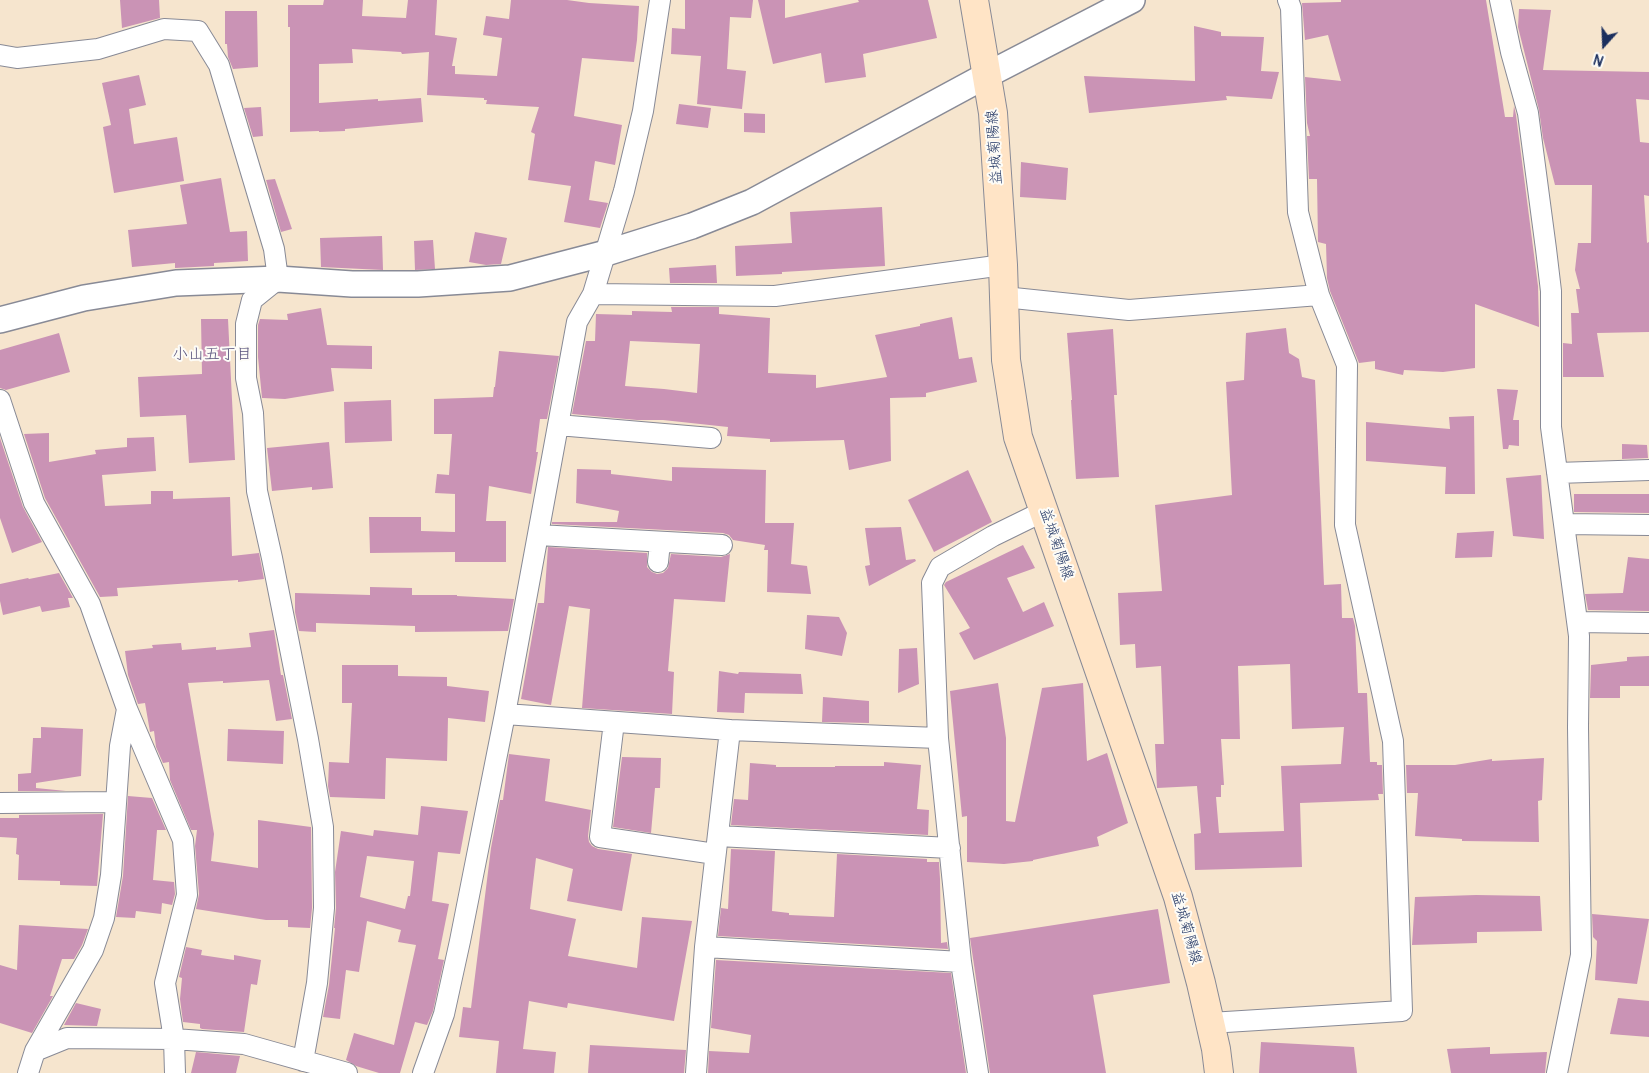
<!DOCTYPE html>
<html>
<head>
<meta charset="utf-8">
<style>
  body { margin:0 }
  #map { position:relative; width:1649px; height:1073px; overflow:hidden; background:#f6e5ce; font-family:Pangolin,sans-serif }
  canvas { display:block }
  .north { position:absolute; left:1579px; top:20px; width:50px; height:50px; -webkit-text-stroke:4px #fdfcf7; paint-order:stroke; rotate:200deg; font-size:14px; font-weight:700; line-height:20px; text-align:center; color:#1b2f5e }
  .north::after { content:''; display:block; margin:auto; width:18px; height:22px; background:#1b2f5e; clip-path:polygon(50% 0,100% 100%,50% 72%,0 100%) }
</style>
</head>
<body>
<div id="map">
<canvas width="1649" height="1073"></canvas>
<div class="north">N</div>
</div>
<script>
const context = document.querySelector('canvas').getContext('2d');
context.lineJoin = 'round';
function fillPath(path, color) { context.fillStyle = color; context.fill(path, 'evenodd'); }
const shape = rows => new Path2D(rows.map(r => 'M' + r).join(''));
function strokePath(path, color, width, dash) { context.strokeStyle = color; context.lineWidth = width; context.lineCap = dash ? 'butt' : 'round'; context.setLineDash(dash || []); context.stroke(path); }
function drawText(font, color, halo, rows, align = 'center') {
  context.font = font + ' Pangolin,"Klee One",sans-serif'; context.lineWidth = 4; context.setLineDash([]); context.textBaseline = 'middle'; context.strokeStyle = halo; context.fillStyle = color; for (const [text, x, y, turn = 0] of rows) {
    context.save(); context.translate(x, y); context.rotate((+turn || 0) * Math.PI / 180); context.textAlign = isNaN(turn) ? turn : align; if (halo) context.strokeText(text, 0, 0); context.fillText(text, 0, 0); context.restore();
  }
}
fillPath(shape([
  [120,0,159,0,160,18,122,28],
  [324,0,363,0,362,16,406,18,408,0,437,0,435,35,457,38,452,66,455,66,455,74,497,76,502,38,483,35,486,16,509,19,511,0,567,0,589,3,639,6,637,40,634,62,582,58,574,116,622,125,615,165,595,161,589,200,608,203,600,228,564,222,571,186,528,180,535,134,531,132,539,107,486,104,487,100,484,100,484,98,427,95,429,52,402,54,401,52,352,49,353,63,319,64,319,103,378,99,378,101,421,98,423,122,345,129,345,131,319,132,319,131,290,132,290,27,288,27,288,5,323,5],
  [685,0,753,0,751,18,730,17,727,69,746,71,742,109,697,104,701,56,671,54,672,28,685,29],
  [758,0,785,0,785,18,859,2,858,0,928,0,937,38,863,54,866,77,825,83,821,53,773,64],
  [1341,0,1486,0,1505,117,1513,117,1514,106,1516,115,1538,286,1539,327,1475,304,1475,368,1443,372,1404,370,1403,375,1375,369,1375,361,1359,363,1330,291,1327,278,1326,244,1318,242,1317,179,1309,179,1307,136,1310,136,1307,123,1305,77,1341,81,1328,35,1305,40,1302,3,1341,2],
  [1519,9,1551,10,1543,70,1649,72,1649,100,1636,99,1640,142,1649,143,1649,196,1644,195,1647,243,1649,242,1649,332,1597,333,1604,377,1563,377,1563,343,1572,344,1571,313,1579,313,1576,289,1580,289,1575,270,1578,243,1591,243,1592,185,1555,185,1543,138,1539,110,1518,27],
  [225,11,257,11,258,67,233,69,228,57,227,44,225,44],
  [1194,26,1221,32,1221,36,1264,37,1261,71,1279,72,1272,99,1226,96,1227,100,1089,113,1084,76,1195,81],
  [139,75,146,105,129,109,134,144,177,137,184,181,114,193,103,127,111,125,102,83],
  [679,104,711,108,708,128,676,124],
  [261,107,263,136,253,137,244,108],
  [744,113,765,114,765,133,744,132],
  [1021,162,1068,168,1066,200,1020,197],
  [221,178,230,232,247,231,248,261,214,263,214,266,175,268,175,263,132,267,128,230,187,224,180,185],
  [275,179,292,229,281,232,266,180],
  [882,207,885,266,782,272,782,274,736,276,735,246,792,243,790,212],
  [475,232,507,238,501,264,486,265,469,262],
  [382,236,383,270,321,267,320,238],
  [433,240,435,269,415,270,414,241],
  [716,265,717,283,670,283,669,268],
  [671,307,719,307,719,314,770,318,768,373,816,375,816,388,887,377,875,335,920,326,920,324,952,317,959,359,972,357,977,382,926,393,926,397,890,398,891,461,849,470,844,440,770,442,770,439,727,436,728,427,663,420,637,420,572,414,586,341,595,341,596,314,632,315,632,311,672,312],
  [630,341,700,344,697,393,664,389,625,386],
  [321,308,327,345,372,346,372,369,331,368,334,391,285,399,262,398,258,357,258,325,260,319,288,320,287,314],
  [201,319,228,319,235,460,189,463,186,415,140,417,138,377,202,374],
  [1286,328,1289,353,1299,359,1302,377,1315,380,1324,585,1341,584,1342,618,1353,618,1355,626,1358,693,1367,693,1370,762,1377,762,1377,765,1382,765,1383,794,1378,794,1379,800,1300,803,1302,867,1195,870,1194,834,1201,833,1197,786,1157,788,1155,744,1164,744,1161,666,1136,668,1135,644,1120,645,1118,593,1162,591,1155,505,1232,495,1226,382,1244,380,1246,333],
  [1290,664,1292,729,1344,727,1341,764,1281,766,1284,831,1219,833,1216,797,1221,797,1221,785,1224,785,1221,739,1240,739,1238,666],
  [1113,329,1117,395,1114,395,1119,477,1076,479,1071,400,1072,400,1067,333],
  [59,333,70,372,6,390,0,388,0,350],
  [499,351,559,356,547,419,540,419,536,452,538,452,531,494,489,486,486,521,506,521,506,562,455,562,455,552,370,553,369,517,421,517,421,531,455,532,455,494,435,493,437,474,449,475,452,434,434,434,434,399,493,397,494,387,495,387],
  [1497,389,1518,390,1513,420,1519,420,1519,446,1509,445,1508,449,1503,449],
  [391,400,392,441,345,443,344,402],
  [1474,416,1475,494,1445,494,1446,467,1366,461,1366,422,1450,429,1449,417],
  [49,433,49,462,96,454,95,450,127,447,127,438,154,437,156,471,102,475,105,506,151,504,151,491,173,491,173,499,230,497,232,556,259,553,264,579,238,582,238,580,117,588,118,596,100,597,45,498,24,434],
  [0,438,23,507,42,542,12,553,0,518],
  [329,442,333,488,312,490,312,487,272,491,267,448],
  [1622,444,1647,445,1648,458,1622,459],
  [672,467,766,470,765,523,794,523,791,564,807,566,811,594,767,592,768,550,764,550,765,545,733,540,729,535,723,533,552,524,552,522,617,522,619,511,576,503,577,469,611,470,611,474,672,481],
  [968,470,992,522,934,552,908,500],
  [1541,475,1544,539,1513,536,1506,478],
  [1574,494,1649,494,1649,513,1574,512],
  [901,527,906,560,915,559,916,561,869,586,865,566,870,565,865,528],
  [1494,531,1492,557,1455,558,1457,533],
  [1023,545,1035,568,1007,578,1023,612,1044,602,1054,626,974,660,959,633,970,628,944,585,946,582],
  [548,547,647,553,647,567,652,572,657,574,663,573,668,568,671,554,721,557,730,554,725,602,674,599,668,671,674,672,672,714,582,708,590,609,569,606,551,705,521,699,538,603,544,603],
  [1628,557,1649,559,1649,611,1588,610,1585,594,1623,593],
  [59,573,73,598,68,598,70,607,42,612,40,606,3,615,0,601,0,584,28,578,29,579],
  [370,587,412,588,412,595,457,595,457,596,514,599,508,631,415,632,415,626,316,623,316,632,299,631,295,612,295,593,370,595],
  [807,615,839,617,847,633,842,656,805,649],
  [274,630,281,675,283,675,292,719,276,721,269,680,223,683,223,681,188,683,214,834,211,861,258,868,258,820,311,827,312,908,310,928,288,927,288,920,266,920,196,909,199,894,195,846,197,830,191,830,170,780,169,762,163,763,156,747,154,731,150,732,145,703,138,704,128,675,125,651,153,648,152,645,181,643,182,650,216,647,216,650,251,647,249,633],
  [917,648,919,684,898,693,899,649],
  [1649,656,1649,686,1620,686,1620,698,1590,698,1591,665,1627,661,1627,657],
  [342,665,398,665,398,676,447,677,447,686,489,691,485,722,448,718,447,761,386,758,385,799,330,797,328,786,329,762,349,763,352,703,342,703],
  [719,671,738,674,739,672,801,674,803,694,745,693,744,713,717,712],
  [998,683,1006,738,1006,821,1015,822,1042,688,1083,683,1087,761,1107,753,1128,823,1097,837,1099,846,1033,860,1033,861,1004,864,967,862,967,816,962,817,950,691],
  [823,697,869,701,869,723,822,722],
  [41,727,83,729,81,776,36,783,36,788,66,791,18,791,18,774,31,773,33,738,41,738],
  [228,729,284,731,283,764,227,761],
  [509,754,550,759,545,801,591,810,588,836,589,842,592,846,598,849,632,854,622,911,567,901,573,869,536,858,530,909,576,919,568,956,637,968,642,917,692,921,674,1021,568,1003,567,1008,529,1001,523,1049,556,1052,554,1073,496,1073,499,1041,459,1037,463,1007,471,1008,491,848,500,800,503,800],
  [622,757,661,758,660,788,655,788,651,833,613,827],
  [1544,758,1542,800,1538,801,1539,842,1462,841,1462,839,1415,836,1418,793,1407,793,1406,765,1455,765,1492,759,1492,761],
  [884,762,921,765,917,809,929,810,928,835,731,825,734,799,748,800,750,763,776,765,776,767,835,767,835,766,884,766],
  [128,796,152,798,166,830,157,830,153,880,174,882,175,894,172,905,162,903,161,914,136,911,135,918,116,917,123,876],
  [421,806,468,811,460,854,438,852,432,901,449,904,438,959,444,960,433,1011,427,1025,415,1022,400,1073,379,1073,356,1066,346,1060,354,1033,394,1045,416,945,398,942,401,930,367,921,359,972,346,970,340,1019,323,1017,329,985,335,928,334,928,336,908,335,872,341,831,373,836,374,830,418,835],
  [367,856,414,861,410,896,408,896,405,909,360,897],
  [103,814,97,886,60,885,60,881,18,880,19,855,16,854,17,838,0,837,0,818,19,818,19,815],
  [731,849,775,851,772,911,789,913,789,915,834,917,837,854,927,859,927,862,939,862,940,879,941,943,947,942,948,949,718,936,721,908,728,909],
  [1476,895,1540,896,1542,931,1477,932,1477,943,1412,945,1415,897],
  [1158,909,1170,983,1093,995,1106,1073,990,1073,970,938],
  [1592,914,1649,919,1637,984,1595,980,1597,941,1593,937],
  [19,925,88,929,82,945,74,959,62,959,50,996,53,996,32,1033,0,1023,0,965,17,970],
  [186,947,202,950,201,955,234,960,234,955,261,960,257,985,251,984,244,1032,202,1029,200,1028,200,1024,183,1022,180,999,182,978,179,977],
  [716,960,951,973,966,1073,708,1073,709,1051,749,1053,751,1035,711,1028],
  [1618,998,1649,1001,1649,1037,1610,1034],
  [76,1003,101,1009,97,1026,64,1025],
  [1261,1042,1354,1047,1357,1073,1259,1073],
  [590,1045,686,1050,684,1073,588,1073],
  [1490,1047,1490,1054,1547,1052,1545,1073,1451,1073,1447,1049],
  [196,1052,240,1056,236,1073,191,1073]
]), '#ca93b5');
const minor = shape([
  [1288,0,1291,8,1298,212,1319,295],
  [1500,0,1511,52,1528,113,1546,249,1551,291,1551,427,1579,636,1578,727,1581,955,1557,1073],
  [0,55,17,58,98,49,164,29,198,31,219,65,274,249,278,279,252,300,246,324,246,378,253,413,257,491,272,558,308,739,323,827,324,908,317,983,303,1061],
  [593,294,775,296,1003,265],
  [1004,297,1129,310,1319,295,1347,365,1345,525,1393,741,1402,1011,1210,1023],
  [0,400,34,503,90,604,127,709],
  [558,425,711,438],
  [1557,473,1649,470],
  [1564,524,1649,525],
  [538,535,722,545],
  [658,562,660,542],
  [1577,622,1649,623],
  [505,714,730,730,938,738],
  [614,722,600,837,715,854],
  [0,803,115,802],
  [718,836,950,848],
  [705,947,961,962],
  [35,1051,93,950,104,918,111,875,120,746,127,709,183,840,187,895,165,983,174,1039,175,1073],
  [28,1073,35,1051,67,1038,174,1039,244,1044,347,1073],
  [423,1073,444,1014,460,941,505,714,577,322,593,294,624,191,643,111,660,0],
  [696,1073,705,947,730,730],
  [978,1073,961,962,938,738,932,583,940,567,993,536,1044,511]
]);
const tertiary = shape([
  [0,320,84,298,176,283,278,279,352,284,418,284,510,278,606,253,692,226,752,202,987,75,1132,0]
]);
const secondary = shape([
  [974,0,993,113,1003,265,1006,360,1018,437,1178,897,1201,983,1216,1049,1219,1073]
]);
strokePath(minor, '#888a96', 22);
strokePath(tertiary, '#888a96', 28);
strokePath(secondary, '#888a96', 30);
strokePath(minor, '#fff', 20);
strokePath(tertiary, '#fff', 25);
strokePath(secondary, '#ffe4c6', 28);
drawText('15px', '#1b2f5e', '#fdfcf7', [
  ["益城菊陽線",995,147,-94],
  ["益城菊陽線",1056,544,71],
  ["益城菊陽線",1186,928,74]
]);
drawText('16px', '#58527c', '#fdfcf7', [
  ["小山五丁目",212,355]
]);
</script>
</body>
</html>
